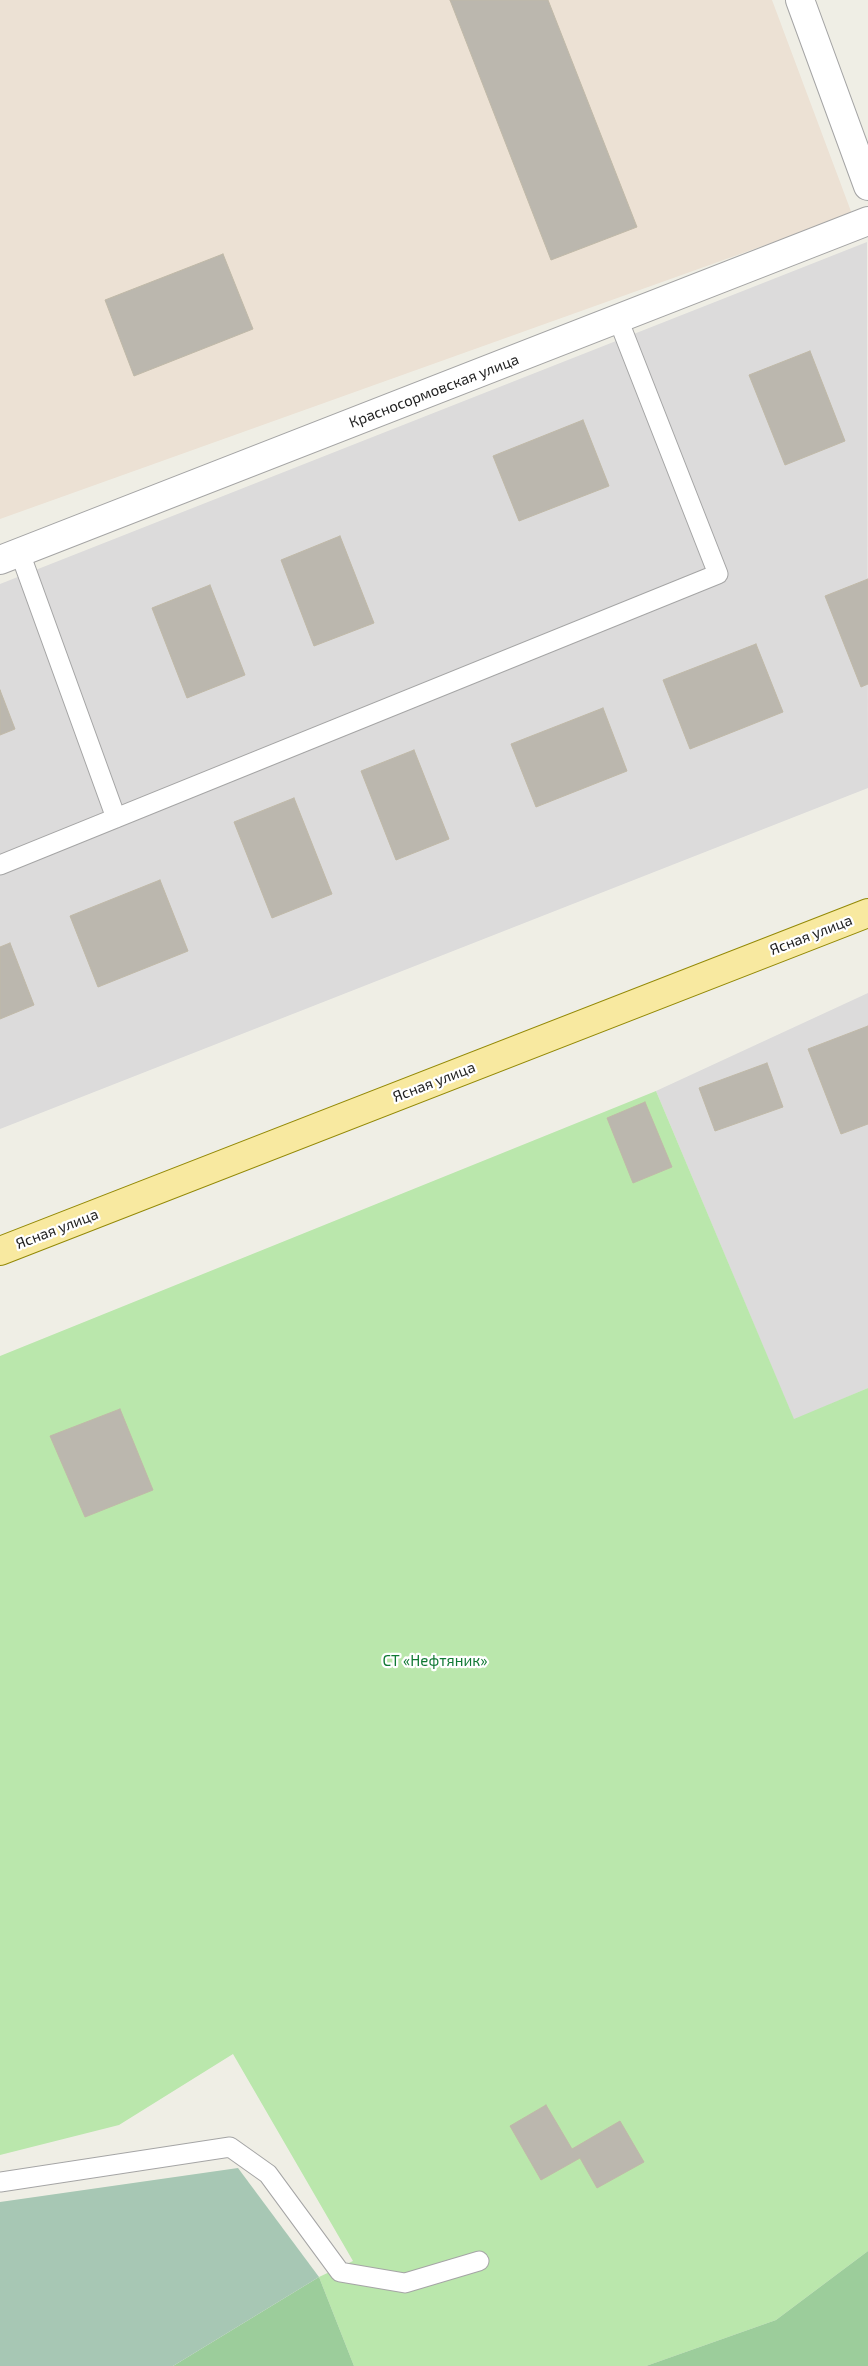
<!DOCTYPE html>
<html>
<head>
<meta charset="utf-8">
<style>
  body { margin:0 }
  canvas { display:block; background:#efeee5 }
</style>
</head>
<body>
<canvas width="868" height="2366"></canvas>
<script>
const context = document.querySelector('canvas').getContext('2d');
context.lineJoin = 'round';
function fillPath(path, color) { context.fillStyle = color; context.fill(path, 'evenodd'); }
const shape = rows => new Path2D(rows.map(r => 'M' + r).join(''));
function strokePath(path, color, width, dash) { context.strokeStyle = color; context.lineWidth = width; context.lineCap = dash ? 'butt' : 'round'; context.setLineDash(dash || []); context.stroke(path); }
function drawText(font, color, halo, rows, align = 'center') {
  context.font = font + ' "Exo 2",sans-serif'; context.lineWidth = 4.5; context.setLineDash([]); context.textBaseline = 'middle'; context.strokeStyle = halo; context.fillStyle = color; for (const [text, x, y, turn = 0] of rows) {
    context.save(); context.translate(x, y); context.rotate((+turn || 0) * Math.PI / 180); context.textAlign = isNaN(turn) ? turn : align; if (halo) context.strokeText(text, 0, 0); context.fillText(text, 0, 0); context.restore();
  }
}
fillPath(shape([
  [867,242,868,788,0,1129,0,584],
  [868,993,868,1388,794,1420,656,1091]
]), '#dcdbdb');
fillPath(shape([
  [0,0,772,0,852,214,0,519]
]), '#ece1d4');
fillPath(shape([
  [656,1091,794,1419,868,1388,868,2251,776,2320,646,2366,354,2366,319,2277,353,2261,233,2054,119,2125,0,2155,0,1356]
]), '#bae7ac');
fillPath(shape([
  [868,2251,868,2366,646,2366,776,2320],
  [319,2277,354,2366,173,2366]
]), '#9ccd9b');
fillPath(shape([
  [238,2168,319,2277,173,2366,0,2366,0,2202]
]), '#a7c7b4');
const building = shape([
  [450,0,548,0,637,227,551,260,450,0],
  [223,254,253,329,134,376,105,300,223,254],
  [810,351,845,441,785,465,749,375,810,351],
  [583,420,609,486,519,521,493,456,583,420],
  [340,536,374,623,314,646,281,560,340,536],
  [868,579,868,684,861,687,825,596,868,579],
  [210,585,245,675,187,698,152,608,210,585],
  [756,644,783,712,690,749,663,680,756,644],
  [0,690,15,729,0,735,0,690],
  [603,708,627,771,536,807,511,744,603,708],
  [414,750,449,839,396,860,361,771,414,750],
  [294,798,332,894,272,918,234,822,294,798],
  [160,880,188,951,98,987,70,916,160,880],
  [10,943,34,1005,0,1019,0,947,10,943],
  [868,1026,868,1124,841,1134,808,1049,868,1026],
  [767,1063,783,1107,715,1131,699,1088,767,1063],
  [645,1102,672,1167,633,1183,607,1118,645,1102],
  [120,1409,153,1490,85,1517,50,1436,120,1409],
  [546,2105,572,2149,620,2121,644,2162,597,2188,580,2158,541,2180,510,2126,546,2105]
]);
fillPath(building, '#bbb7ae');
strokePath(building, '#c0b9a8', 1);
const service = shape([
  [20,553,116,818],
  [0,865,718,574,618,319],
  [0,2182,230,2147,268,2174,340,2272,405,2283,479,2261]
]);
const minor = shape([
  [800,0,868,186],
  [0,560,868,221]
]);
const primary = shape([
  [0,1251,868,913]
]);
strokePath(service, '#a5a5a5', 21);
strokePath(minor, '#a5a5a5', 30);
strokePath(primary, '#938906', 30);
strokePath(service, '#fff', 19);
strokePath(minor, '#fff', 28);
strokePath(primary, '#f8e9a0', 28);
drawText('15px', '#1e1e1e', '#fff', [
  ["Красносормовская улица",434,391,-21],
  ["Ясная улица",811,935,-21],
  ["Ясная улица",434,1082,-21],
  ["Ясная улица",57,1229,-21]
]);
drawText('15px', '#107934', '#fff', [
  ["СТ «Нефтяник»",435,1661]
]);
</script>
</body>
</html>
